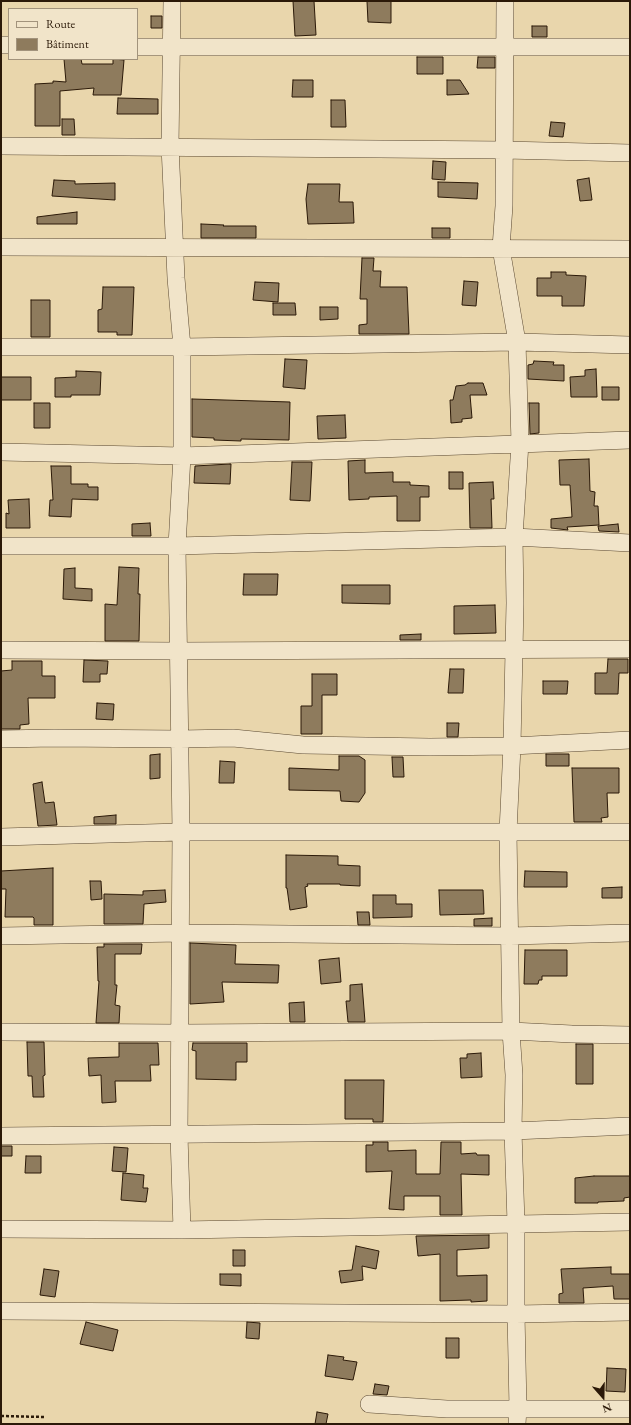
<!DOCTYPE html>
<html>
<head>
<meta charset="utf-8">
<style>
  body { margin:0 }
  #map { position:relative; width:631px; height:1425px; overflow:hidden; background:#e9d6ac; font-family:"EB Garamond",serif }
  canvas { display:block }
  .frame { position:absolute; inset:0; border:2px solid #2b1908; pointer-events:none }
  .legend { position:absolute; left:8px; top:8px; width:130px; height:52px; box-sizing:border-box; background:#f1e4c9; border:1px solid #a2937c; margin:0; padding:5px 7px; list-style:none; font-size:12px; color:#2b1908 }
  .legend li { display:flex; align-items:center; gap:8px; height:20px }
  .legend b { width:20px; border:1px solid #a2937c }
  .north { position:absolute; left:583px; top:1377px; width:40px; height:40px; -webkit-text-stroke:3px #f1e4c9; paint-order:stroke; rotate:160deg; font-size:11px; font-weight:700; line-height:16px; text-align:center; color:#2b1908 }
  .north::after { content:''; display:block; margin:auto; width:14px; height:18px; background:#2b1908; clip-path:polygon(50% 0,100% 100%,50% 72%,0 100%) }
</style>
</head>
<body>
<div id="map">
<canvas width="631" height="1425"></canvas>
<div class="frame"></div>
<ul class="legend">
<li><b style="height:5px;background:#f1e4c9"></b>Route</li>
<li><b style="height:11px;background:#8e7b5d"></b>Bâtiment</li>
</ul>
<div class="north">N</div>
</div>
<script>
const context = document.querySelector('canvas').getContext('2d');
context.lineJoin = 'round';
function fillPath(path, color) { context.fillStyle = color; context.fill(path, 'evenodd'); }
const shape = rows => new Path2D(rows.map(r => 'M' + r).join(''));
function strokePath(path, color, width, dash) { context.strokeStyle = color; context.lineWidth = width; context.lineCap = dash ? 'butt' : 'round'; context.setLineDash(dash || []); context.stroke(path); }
const building = shape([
  [293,1,314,1,316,35,295,36,293,1],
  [367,1,391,1,391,23,368,22,367,1],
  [151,16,162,16,162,28,151,28,151,16],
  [532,26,547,26,547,37,532,37,532,26],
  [417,57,443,57,443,74,417,74,417,57],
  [478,57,495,57,495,68,477,68,478,57],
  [64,59,81,59,82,64,113,64,113,59,124,60,121,95,93,95,94,88,60,91,60,126,35,126,35,84,53,83,53,81,66,82,64,59],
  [293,80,313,80,313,97,292,97,293,80],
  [447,80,460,80,469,94,447,95,447,80],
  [118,98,158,99,158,114,117,114,118,98],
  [331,100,345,100,346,127,331,127,331,100],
  [62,119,74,119,75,135,62,135,62,119],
  [551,122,565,123,563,137,549,136,551,122],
  [433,161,446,162,445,180,432,179,433,161],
  [589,178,592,200,580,201,577,180,589,178],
  [54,180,75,181,75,184,115,183,115,200,52,196,54,180],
  [438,182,478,183,477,199,438,197,438,182],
  [308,184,340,184,339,202,353,202,354,223,308,224,306,199,308,184],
  [77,212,77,224,37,224,37,217,77,212],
  [201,224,224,225,223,226,256,226,256,238,201,238,201,224],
  [432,228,450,228,450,238,432,238,432,228],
  [362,258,374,258,373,271,381,271,380,287,407,287,409,334,359,334,359,325,367,324,367,299,360,299,362,258],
  [551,272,566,272,566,275,586,276,584,306,562,306,562,296,537,296,537,278,551,278,551,272],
  [464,281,478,282,476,306,462,305,464,281],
  [255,282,279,283,278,302,253,300,255,282],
  [103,287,134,287,132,335,117,335,117,332,98,332,98,310,102,309,103,287],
  [31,300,50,300,50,337,31,337,31,300],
  [273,303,295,303,296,315,273,315,273,303],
  [320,307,338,307,338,319,320,320,320,307],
  [285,359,307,360,305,389,283,387,285,359],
  [534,361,554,362,553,365,564,365,564,381,528,379,528,365,533,364,534,361],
  [596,369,597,397,571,397,570,377,585,376,585,370,596,369],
  [76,371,101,372,100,395,71,395,71,397,55,397,55,378,76,377,76,371],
  [1,377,31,377,31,400,1,400,1,377],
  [468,383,483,383,487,395,470,395,472,418,462,419,462,422,451,423,450,400,453,400,456,386,465,385,468,383],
  [602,387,619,387,619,400,602,400,602,387],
  [192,399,290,402,289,440,241,439,241,441,214,440,214,438,192,437,192,399],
  [34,403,50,403,50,428,34,428,34,403],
  [529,403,539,403,539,433,530,434,529,403],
  [345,415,346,438,318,439,317,416,345,415],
  [589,459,590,491,595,492,594,506,598,506,599,525,567,527,568,530,551,528,551,519,572,517,570,485,560,485,559,460,589,459],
  [365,460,365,473,393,472,393,482,410,482,410,485,429,486,429,497,420,497,420,521,397,521,397,496,369,497,369,499,349,500,348,461,365,460],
  [292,462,312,462,310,501,290,500,292,462],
  [230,464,231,464,230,484,194,483,195,466,230,464],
  [51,466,71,466,71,484,88,484,88,487,98,487,98,500,72,499,71,517,49,516,50,500,53,500,51,466],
  [449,472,463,472,463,489,449,489,449,472],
  [493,482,494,499,491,499,492,528,470,528,469,483,493,482],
  [29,499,30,528,6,528,6,513,9,514,8,500,29,499],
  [150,523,151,536,132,536,132,524,150,523],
  [618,524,619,532,599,531,598,526,618,524],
  [119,567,139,568,138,594,140,594,139,641,105,641,105,604,117,605,119,567],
  [75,568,75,588,92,589,92,601,63,599,64,569,75,568],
  [244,574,278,574,277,595,243,595,244,574],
  [342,585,390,585,390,604,342,603,342,585],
  [495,605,496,633,454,634,454,606,495,605],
  [421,634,421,640,400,640,400,635,421,634],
  [608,659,628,659,628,673,619,673,618,694,595,694,595,673,607,673,608,659],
  [84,660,108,661,107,674,100,674,100,682,83,682,84,660],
  [12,661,42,661,42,676,55,676,55,698,28,698,29,724,20,725,20,729,1,729,1,671,12,670,12,661],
  [450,669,464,669,463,693,448,693,450,669],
  [312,674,337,674,337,695,322,695,322,734,301,734,301,706,312,706,312,674],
  [543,681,568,681,567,694,543,694,543,681],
  [97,703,114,704,113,720,96,719,97,703],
  [447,723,459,723,458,737,447,737,447,723],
  [160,754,160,778,150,779,150,755,160,754],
  [546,754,569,754,569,766,546,766,546,754],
  [339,756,359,756,365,760,365,793,359,802,341,801,340,791,289,790,289,768,339,770,339,756],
  [392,757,403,757,404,777,393,777,392,757],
  [220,761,235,762,234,783,219,783,220,761],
  [572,768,619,768,619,793,607,793,608,817,601,818,602,822,574,822,572,768],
  [42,782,45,803,54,802,57,825,38,826,33,784,42,782],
  [116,815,116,824,94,824,94,817,116,815],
  [286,855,338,856,338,865,360,866,360,886,340,885,340,884,307,884,308,886,305,887,307,907,290,910,287,888,286,888,286,855],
  [53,868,53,925,34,925,34,918,33,917,5,917,6,889,1,889,1,871,53,868],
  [525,871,567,872,567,887,524,887,525,871],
  [90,881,101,881,102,899,91,900,90,881],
  [622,887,622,898,602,898,602,888,622,887],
  [165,890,166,902,144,904,143,924,104,924,104,894,143,895,143,891,165,890],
  [439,890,483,890,484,914,440,915,439,890],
  [373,895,396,895,396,904,412,904,412,917,373,918,373,895],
  [357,912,369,912,370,925,358,925,357,912],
  [492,918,492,926,474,926,474,919,492,918],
  [190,943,236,945,235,964,279,965,278,983,222,982,224,1002,190,1004,190,943],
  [104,944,142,944,141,954,115,954,115,985,117,985,115,1005,120,1006,119,1023,96,1023,99,981,98,981,97,947,104,947,104,944],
  [525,950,567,950,567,976,542,976,542,980,539,980,538,984,524,984,525,950],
  [339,958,341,982,321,984,319,960,339,958],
  [362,984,365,1022,348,1022,346,1001,350,1001,350,985,362,984],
  [304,1002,305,1022,290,1022,289,1003,304,1002],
  [27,1042,44,1042,45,1075,43,1076,44,1097,33,1097,32,1076,28,1076,27,1042],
  [119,1043,158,1043,159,1065,150,1065,151,1081,115,1081,116,1102,102,1103,101,1075,89,1076,88,1058,119,1057,119,1043],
  [193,1043,247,1043,247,1062,236,1062,236,1080,196,1079,196,1051,192,1050,193,1043],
  [576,1044,593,1044,593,1084,576,1084,576,1044],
  [481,1053,482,1077,461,1078,460,1058,467,1058,467,1054,481,1053],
  [345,1080,384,1080,383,1122,373,1122,373,1119,345,1119,345,1080],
  [373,1142,388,1142,388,1151,416,1150,416,1174,440,1174,441,1142,461,1142,461,1154,476,1153,477,1155,489,1155,489,1175,461,1174,462,1215,440,1215,440,1196,404,1196,404,1210,389,1209,392,1171,366,1172,366,1145,373,1145,373,1142],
  [1,1146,12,1146,12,1156,1,1156,1,1146],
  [114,1147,128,1148,126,1172,112,1171,114,1147],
  [26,1156,41,1156,41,1173,25,1173,26,1156],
  [123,1173,144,1175,143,1188,148,1188,146,1202,121,1200,123,1173],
  [594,1176,630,1176,630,1197,624,1198,624,1201,598,1202,598,1203,575,1203,575,1178,594,1176],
  [489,1235,489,1248,457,1250,457,1276,487,1275,487,1301,471,1302,471,1300,440,1301,440,1254,418,1256,416,1236,489,1235],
  [356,1246,379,1251,376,1269,362,1266,363,1280,341,1283,339,1271,352,1270,356,1246],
  [233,1250,245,1250,245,1266,233,1266,233,1250],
  [611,1267,611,1274,630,1274,630,1299,614,1299,613,1286,583,1288,584,1303,559,1303,559,1294,563,1293,561,1269,611,1267],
  [44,1269,59,1271,55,1297,40,1295,44,1269],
  [220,1274,241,1274,241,1286,220,1285,220,1274],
  [86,1322,118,1330,113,1351,80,1344,86,1322],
  [247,1322,260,1323,259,1339,246,1338,247,1322],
  [446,1338,459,1338,459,1358,446,1358,446,1338],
  [328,1355,344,1357,343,1360,357,1362,353,1380,325,1376,328,1355],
  [607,1368,626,1369,625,1392,606,1391,607,1368],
  [375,1384,389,1386,387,1395,373,1394,375,1384],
  [317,1412,328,1414,326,1424,315,1424,317,1412]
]);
fillPath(building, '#8e7b5d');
strokePath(building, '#2b1908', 1);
const minor = shape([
  [172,1,170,146,176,278,182,347,182,456,177,546,181,832,179,1135,182,1230],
  [505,1,504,206,501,248,517,342,520,443,514,537,515,603,512,746,508,832,511,1031,514,1075,513,1131,516,1223,516,1314,518,1408,517,1424],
  [1,45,9,45],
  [137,47,630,47],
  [1,146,505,150,630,153],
  [1,247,630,249],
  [1,347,182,347,517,342,630,345],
  [1,452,182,456,630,440],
  [1,546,177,546,514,537,630,543],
  [1,650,178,651,630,649],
  [1,739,54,738,180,739,233,738,303,745,430,747,512,746,630,740],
  [1,837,181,832,630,832],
  [1,936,181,933,510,936,630,933],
  [1,1032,181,1033,511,1031,572,1034,630,1035],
  [1,1136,513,1131,630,1126],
  [1,1229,182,1230,630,1222],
  [1,1311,516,1314,630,1312],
  [369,1404,447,1409,630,1409]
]);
strokePath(minor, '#5a4831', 18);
strokePath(shape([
  [1,1416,45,1417]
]), '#2b1908', 2.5, [3, 2]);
strokePath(minor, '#f1e4c9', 17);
</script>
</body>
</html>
